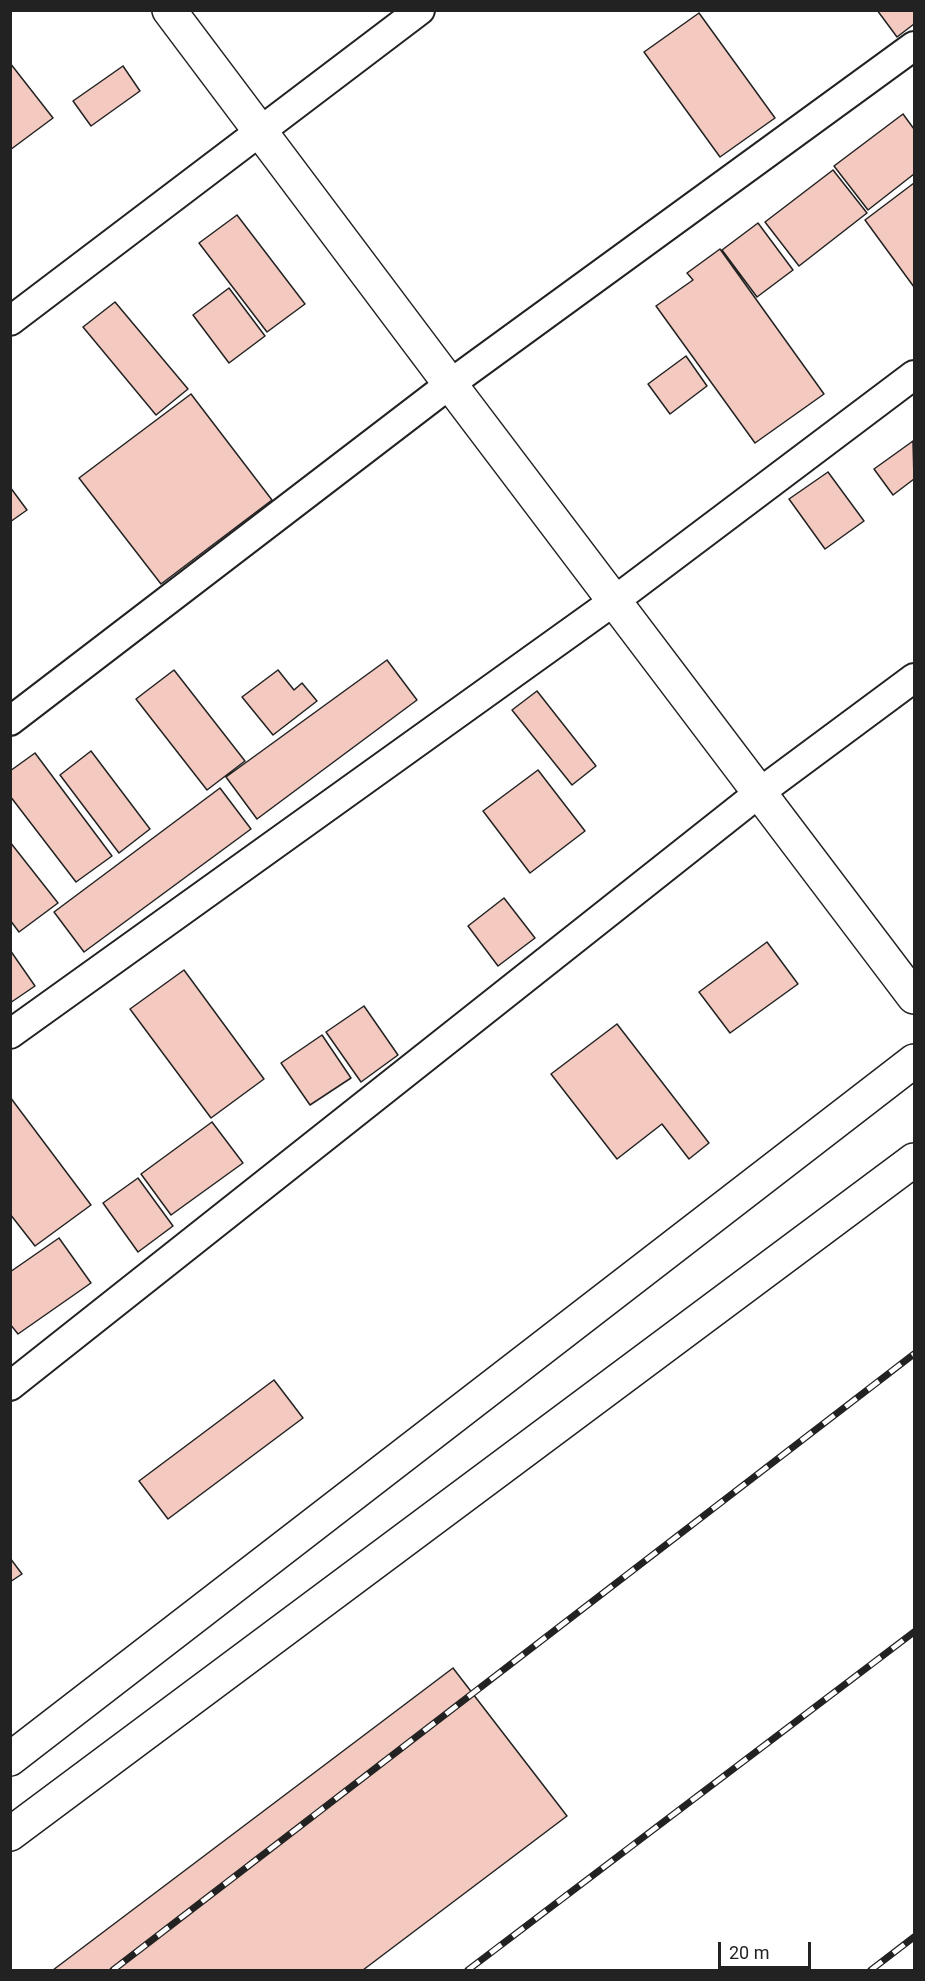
<!DOCTYPE html>
<html>
<head>
<meta charset="utf-8">
<style>
  body { margin:0 }
  #map { position:relative; width:925px; height:1981px; overflow:hidden; background:#fff; font-family:Roboto,sans-serif }
  canvas { display:block }
  .frame { position:absolute; inset:0; border:12px solid #222; pointer-events:none }
  .scale { position:absolute; left:718px; top:1942px; width:93px; height:27px; box-sizing:border-box; border:3px solid #222; border-top:0; padding-left:8px; font-size:18px; line-height:21px; white-space:nowrap; color:#222; -webkit-text-stroke:4px #fff; paint-order:stroke }
</style>
</head>
<body>
<div id="map">
<canvas width="925" height="1981"></canvas>
<div class="frame"></div>
<div class="scale">20 m</div>
</div>
<script>
const context = document.querySelector('canvas').getContext('2d');
context.lineJoin = 'round';
function fillPath(path, color) { context.fillStyle = color; context.fill(path, 'evenodd'); }
const shape = rows => new Path2D(rows.map(r => 'M' + r).join(''));
function strokePath(path, color, width, dash) { context.strokeStyle = color; context.lineWidth = width; context.lineCap = dash ? 'butt' : 'round'; context.setLineDash(dash || []); context.stroke(path); }
const building = shape([
  [877,10,914,10,914,24,897,37,877,10],
  [699,13,775,118,720,157,644,52,699,13],
  [10,63,53,118,10,150,10,63],
  [123,66,140,91,91,126,73,101,123,66],
  [903,114,914,129,914,174,868,210,834,166,903,114],
  [833,170,867,213,799,266,765,222,833,170],
  [914,183,914,287,865,220,914,183],
  [237,215,305,304,267,332,199,243,237,215],
  [758,223,793,270,757,297,722,250,758,223],
  [720,249,824,394,755,443,656,306,693,280,687,273,720,249],
  [229,288,265,336,229,363,193,315,229,288],
  [115,302,188,389,156,415,83,327,115,302],
  [686,356,707,386,670,414,648,384,686,356],
  [191,394,272,500,161,584,79,478,191,394],
  [913,441,914,479,893,495,874,469,913,441],
  [828,472,864,521,825,549,789,499,828,472],
  [10,487,27,510,10,522,10,487],
  [387,660,417,700,257,819,226,777,387,660],
  [174,670,245,761,207,790,136,699,174,670],
  [278,670,294,690,302,683,317,701,273,735,242,697,278,670],
  [537,691,596,766,572,785,512,710,537,691],
  [91,751,150,829,119,853,60,775,91,751],
  [35,753,112,856,76,882,10,796,10,771,35,753],
  [538,770,585,831,530,873,483,811,538,770],
  [220,788,251,829,84,952,54,912,220,788],
  [10,842,58,903,19,932,10,920,10,842],
  [504,898,535,938,498,966,468,926,504,898],
  [767,942,798,984,730,1033,699,992,767,942],
  [10,950,35,986,10,1003,10,950],
  [184,970,264,1079,211,1118,130,1009,184,970],
  [364,1006,398,1055,361,1082,326,1032,364,1006],
  [617,1024,709,1143,689,1159,662,1124,617,1159,551,1074,617,1024],
  [322,1035,351,1078,310,1105,281,1063,322,1035],
  [10,1097,91,1205,35,1246,10,1214,10,1097],
  [212,1122,243,1163,171,1215,141,1174,212,1122],
  [138,1178,173,1226,138,1252,103,1203,138,1178],
  [59,1238,91,1283,18,1334,10,1324,10,1272,59,1238],
  [274,1380,303,1418,168,1519,139,1481,274,1380],
  [10,1558,22,1574,10,1582,10,1558],
  [453,1668,567,1816,363,1970,53,1970,453,1668]
]);
fillPath(building, '#f3c9c0');
strokePath(building, '#222', 1.5);
const minor = shape([
  [10,321,420,10],
  [10,721,450,384,914,46],
  [10,1034,614,601,914,375],
  [10,1386,759,793,914,678]
]);
const tertiary = shape([
  [169,10,450,384,914,997],
  [10,1759,914,1061],
  [10,1834,914,1160]
]);
strokePath(minor, '#222', 32);
strokePath(tertiary, '#222', 36);
strokePath(minor, '#fff', 28);
strokePath(tertiary, '#fff', 33);
const rail = shape([
  [113,1970,914,1354],
  [468,1970,914,1632],
  [871,1970,914,1937]
]);
strokePath(rail, '#222', 7);
strokePath(rail, '#fff', 4.5, [14]);
</script>
</body>
</html>
